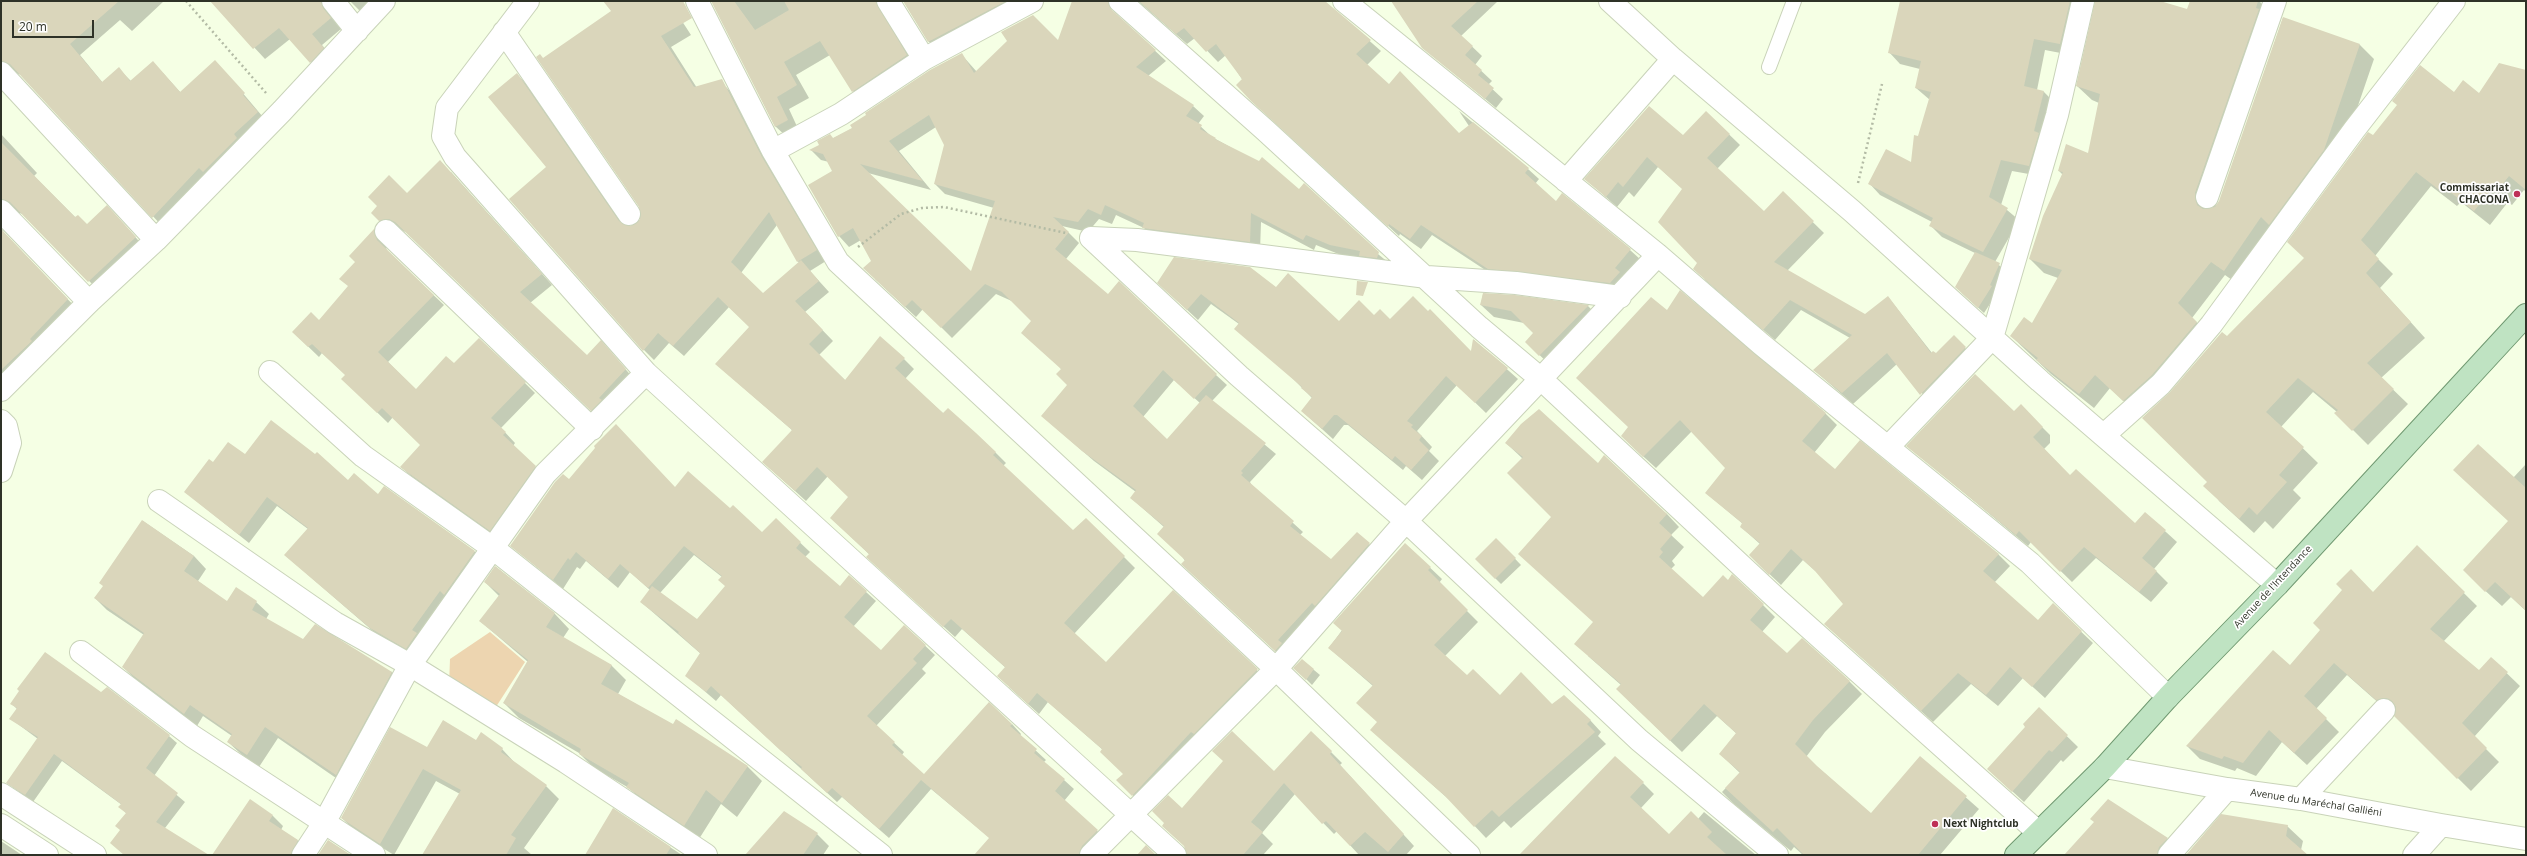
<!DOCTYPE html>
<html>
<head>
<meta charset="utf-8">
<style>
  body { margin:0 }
  #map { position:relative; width:2527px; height:856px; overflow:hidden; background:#f5ffe4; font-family:"Open Sans",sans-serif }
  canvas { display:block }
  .frame { position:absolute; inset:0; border:2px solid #2e3227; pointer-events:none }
  .scale { position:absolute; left:12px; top:20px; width:82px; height:18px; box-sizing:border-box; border:2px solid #2e3227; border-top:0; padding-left:5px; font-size:12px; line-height:14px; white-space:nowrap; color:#2e3227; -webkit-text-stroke:3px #fff; paint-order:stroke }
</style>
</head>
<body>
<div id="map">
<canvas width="2527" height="856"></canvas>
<div class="frame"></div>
<div class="scale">20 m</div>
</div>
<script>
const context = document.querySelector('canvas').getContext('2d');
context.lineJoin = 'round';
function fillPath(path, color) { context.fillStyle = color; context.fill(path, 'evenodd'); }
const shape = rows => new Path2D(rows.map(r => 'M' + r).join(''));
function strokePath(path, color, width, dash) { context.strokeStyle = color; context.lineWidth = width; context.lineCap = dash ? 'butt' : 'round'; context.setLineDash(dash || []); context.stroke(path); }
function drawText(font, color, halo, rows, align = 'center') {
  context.font = font + ' "Open Sans",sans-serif'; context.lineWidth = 3.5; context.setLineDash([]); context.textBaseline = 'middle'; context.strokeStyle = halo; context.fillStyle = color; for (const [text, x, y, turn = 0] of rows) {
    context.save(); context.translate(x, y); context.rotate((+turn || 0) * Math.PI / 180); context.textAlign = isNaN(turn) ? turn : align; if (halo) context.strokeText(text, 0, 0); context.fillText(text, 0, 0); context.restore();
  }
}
fillPath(shape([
  [490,632,525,662,492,713,449,686,450,659]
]), '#edd5b0');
fillPath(shape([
  [1,1,164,1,132,31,120,20,80,55,103,83,119,69,131,81,163,73,181,93,225,72,268,123,163,227,21,75,11,71,1,62],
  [211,1,338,1,331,15,341,29,322,45,334,59,321,72,290,39,265,59],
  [350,1,386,1,361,12],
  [604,1,669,1,691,35,671,47,697,88,726,87,737,98,826,261,810,271,829,292,805,312,833,341,819,355,846,381,904,359,914,369,905,379,944,414,995,452,1006,463,1003,466,1073,532,1086,519,1135,568,1074,634,1106,663,1173,591,1268,681,1143,806,1118,780,1124,774,1103,750,1048,702,1039,714,1009,687,1006,668,962,629,955,637,878,567,870,555,831,518,850,497,828,476,806,501,774,472,792,430,716,364,750,327,729,307,684,356,669,343,654,360,644,350,548,167,517,74,527,85,623,224,630,228,641,219,640,207,544,59,613,12],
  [777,225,799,263,763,294,741,273],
  [712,1,1042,1,942,54,929,42,904,2,894,2,919,68,865,104,853,91,830,55,796,75,809,98,789,109,800,133,788,138,775,126],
  [1073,1,1109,8,1166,61,1148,76,1193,106,1204,116,1198,124,1212,137,1259,163,1299,190,1389,263,1341,255,1316,245,1314,250,1261,222,1260,252,1154,238,1144,228,1116,215,1112,224,1099,219,1088,232,1062,226,1079,243,1066,259,1108,295,1216,375,1227,385,1212,401,1276,454,1250,482,1252,486,1303,532,1300,535,1332,561,1369,544,1379,554,1286,661,1193,574,1164,527,1131,498,1136,492,1094,461,1042,416,1068,385,1061,369,1032,321,1014,302,996,294,952,338,923,309,916,317,875,279,872,261,861,240,849,247,839,236,833,171,829,162,821,160,811,150,853,128,961,54,977,72,1058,42],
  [936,127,945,145,935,184,945,194,994,208,971,273,868,173,931,190,899,151],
  [1174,380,1200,403,1167,441,1143,417],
  [1138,1,1324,1,1381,51,1367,65,1389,85,1459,134,1469,126,1459,111,1528,169,1539,179,1535,184,1556,202,1630,250,1641,260,1621,293,1499,279,1432,235,1421,249,1400,234,1399,236,1263,111,1226,55,1218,62,1195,38,1187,44],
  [1393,1,1498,1,1461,36,1482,56,1475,65,1492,81,1488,85,1503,99,1496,108,1423,47],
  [1901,1,2078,1,2071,55,2045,50,2037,90,2044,92,2055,103,2040,176,2012,171,2001,205,2019,220,1995,262,2005,270,1997,293,1984,313,1962,293,1975,253,1942,237,1930,225,1932,222,1880,195,1869,183,1912,164,1930,100,1916,88,1920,69,1900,64,1889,52],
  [2096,1,2156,1,2188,10,2191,1,2259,1,2272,14,2209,210,2220,202,2283,18,2360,45,2374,59,2338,164,2239,285,2225,275,2192,318,2211,336,2138,415,2110,388,2094,408,2051,374,2011,336,2032,325,2058,278,2044,273,2030,259,2063,175,2059,171,2089,154,2099,103,2092,100,2077,86],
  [2526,72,2526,192,2524,190,2512,205,2508,202,2490,225,2461,202,2457,206,2431,186,2375,256,2393,274,2380,288,2425,338,2381,378,2408,404,2368,445,2336,413,2337,412,2313,392,2281,427,2318,463,2293,490,2301,498,2273,529,2265,521,2254,533,2219,501,2208,482,2227,338,2305,259,2373,136,2454,93,2479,95],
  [1706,112,1740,145,1717,169,1764,212,1783,193,1824,233,1787,271,1865,315,1888,297,1932,353,1936,355,1954,337,1976,359,1932,405,1897,364,1853,404,1814,370,1850,338,1801,310,1775,340,1705,280,1699,263,1683,189,1658,167,1634,197,1629,192,1617,207,1586,179,1683,137],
  [1,134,37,173,34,176,76,218,87,225,119,219,147,250,101,293,23,214,11,211,1,226],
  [451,172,552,285,530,303,587,357,611,353,636,381,602,421,407,233,400,229,391,231,372,213],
  [1,227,4,233,80,312,1,393],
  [374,231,384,240,387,251,444,305,388,362,416,390,454,365,525,383,535,393,501,428,515,443,513,446,545,477,500,540,411,476,401,467,421,445,393,417,388,423,343,379,346,375,322,353,319,357,293,332,319,322,349,287,356,262],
  [1276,289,1339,322,1374,317,1390,320,1471,353,1474,340,1518,379,1486,413,1457,385,1417,431,1432,447,1429,451,1439,461,1422,480,1406,466,1403,470,1348,425,1344,425,1333,439,1302,411,1312,398,1239,324,1211,304,1198,320,1169,293],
  [1483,294,1588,306,1600,318,1553,368,1526,342,1534,333,1524,323,1494,317,1481,305],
  [1667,312,1825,413,1837,425,1814,453,1835,470,1998,554,2010,566,1994,583,2038,622,2053,605,2093,643,2045,698,2023,678,1998,706,1971,684,1933,722,1825,624,1844,604,1820,575,1803,560,1781,585,1762,567,1760,544,1741,527,1743,524,1706,493,1726,468,1692,431,1656,468,1634,448,1629,428],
  [2021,406,2050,435,2050,443,2044,449,2070,476,2135,525,2145,513,2177,542,2154,569,2168,583,2151,602,2096,558,2072,582,2031,542,2028,546,1908,446,2014,413],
  [1506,443,1598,464,1667,514,1679,527,1671,535,1684,547,1672,561,1675,565,1671,569,1703,598,1763,605,1775,617,1762,632,1787,655,1802,639,1850,682,1862,694,1825,732,1806,757,1872,815,1920,757,1979,809,1940,855,1803,855,1794,847,1791,851,1734,804,1722,792,1740,773,1720,754,1737,734,1717,716,1682,752,1629,701,1621,685,1588,656,1594,622,1553,517,1523,459],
  [245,456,349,481,378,495,384,487,475,552,484,561,416,658,381,638,285,555,308,529,277,506,249,543,185,492,213,463],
  [2526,464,2526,611,2511,597,2502,606,2480,586,2509,521,2455,470,2513,478],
  [569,480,676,488,730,509,762,534,776,520,810,552,805,557,840,587,866,592,876,601,853,627,881,651,904,626,935,655,922,669,926,673,876,726,904,752,902,755,924,776,1012,724,1021,734,1020,736,1046,760,1044,762,1074,789,1064,801,1107,840,1092,855,975,855,990,838,931,789,889,838,842,797,837,802,721,695,716,701,687,676,701,654,641,602,650,590,630,572,618,588,586,561,580,569,577,567,563,589,511,545],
  [694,555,722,577,726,586,697,620,660,593],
  [143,521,194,556,206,569,198,581,227,603,256,602,269,614,266,619,303,641,392,672,404,685,349,787,278,738,259,767,241,754,228,742,232,736,203,716,197,726,135,679,123,667,144,635,107,610,95,598,104,587],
  [1496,539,1521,565,1501,584,1476,559],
  [1405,544,1442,579,1439,583,1478,622,1445,656,1467,677,1500,697,1552,705,1590,720,1601,732,1598,736,1606,744,1511,828,1504,821,1486,838,1454,804,1383,741,1373,686,1329,648],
  [2417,547,2477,606,2443,642,2479,671,2491,658,2520,686,2474,737,2499,762,2471,791,2395,716,2396,711,2390,713,2347,675,2316,709,2339,732,2307,765,2282,742,2256,776,2237,768,2235,771,2200,759,2187,746,2290,667,2373,593],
  [496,567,555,614,569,629,563,638,611,665,626,680,618,694,673,725,676,721,748,767,762,781,737,817,721,804,699,839,642,801,629,788,594,768,579,753,519,718,504,703,528,662,480,621,499,596,485,582],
  [1302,660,1320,675,1312,685,1295,668],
  [101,694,169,736,177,743,154,776,185,802,165,828,188,855,124,855,121,830,127,814,120,807,122,805,62,761,33,802,7,783,38,739,11,719,17,709,12,704],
  [2039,709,2078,747,2063,762,2061,760,2024,802,1988,769,2027,727],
  [476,742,502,749,515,763,546,786,559,799,524,848,532,855,431,855,460,794,436,781,394,855,355,831,342,818,427,749],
  [1331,752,1342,763,1340,765,1414,846,1406,855,1359,855,1337,831,1334,834,1295,794,1262,833,1273,844,1263,855,1200,855,1182,809],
  [1643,783,1654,794,1641,808,1669,835,1698,819,1704,812,1756,855,1520,855],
  [250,801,273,816,283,826,281,830,297,840,308,851,306,855,266,855],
  [614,810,682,855,586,855],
  [784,813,817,834,829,846,823,855,747,855],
  [2287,826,2303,841,2301,850,2307,855,2187,855],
  [2167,839,2181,855,2066,855],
  [1,841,22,855,1,855]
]), '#0003');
fillPath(shape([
  [1,1,119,1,70,44,102,82,119,67,130,81,153,61,180,92,215,60,245,93,243,95,258,112,234,134,237,138,203,172,199,168,152,218,10,64,1,61],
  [210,1,321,1,323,8,331,18,312,34,324,48,310,63,279,28,253,49],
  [603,1,683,1,692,18,661,36,694,87,722,79,762,157,817,250,797,262,769,212,731,262,763,293,801,260,819,281,795,301,823,330,809,344,845,380,880,336,905,358,895,368,943,413,948,408,976,433,996,452,993,455,1073,530,1086,518,1125,556,1064,623,1106,662,1173,590,1258,669,1194,734,1191,732,1132,796,1116,780,1123,774,1100,752,1102,749,1037,693,1028,704,997,676,1005,667,951,619,943,627,866,557,869,554,830,518,848,497,817,467,795,491,762,462,792,430,715,364,749,327,718,297,673,346,658,333,643,351,509,199,546,167,488,97,517,73,619,221,630,226,640,220,639,207,536,57,540,54,543,58,611,11],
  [711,1,734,1,755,30,789,10,784,1,876,1,907,55,852,92,820,41,784,62,797,85,777,97,788,120,775,127],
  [903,1,1006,1,928,42],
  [1072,1,1108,1,1112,10,1156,50,1136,67,1194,105,1186,116,1202,125,1200,129,1216,138,1215,139,1259,161,1262,157,1299,189,1304,183,1379,252,1377,258,1359,256,1360,251,1330,245,1306,235,1303,240,1251,213,1250,242,1142,228,1144,223,1105,205,1101,215,1088,209,1078,222,1053,217,1069,232,1055,249,1108,294,1119,281,1217,374,1194,399,1163,370,1133,406,1167,439,1206,395,1266,443,1241,471,1243,473,1241,475,1294,521,1290,526,1331,559,1357,532,1370,543,1315,606,1312,603,1278,640,1282,643,1275,651,1181,564,1185,560,1157,534,1164,526,1130,498,1136,490,1082,451,1041,416,1067,385,1056,374,1061,369,1021,333,1031,321,1002,292,985,284,941,328,912,300,905,307,863,268,871,261,853,228,838,237,808,185,832,171,823,154,809,150,819,145,817,141,830,134,833,138,852,128,850,125,866,115,865,113,930,70,962,53,974,73,1007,41,1001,32,1033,15,1058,40],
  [929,115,944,145,934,184,995,201,971,271,860,164,923,181,889,141],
  [1139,1,1325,1,1371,40,1356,54,1389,84,1400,71,1459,133,1473,122,1529,168,1525,173,1556,201,1562,193,1631,249,1615,268,1620,272,1610,283,1488,269,1421,225,1410,239,1389,224,1388,227,1251,101,1236,85,1242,79,1216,44,1206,52,1184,28,1176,34],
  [1391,1,1478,1,1451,26,1473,46,1465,55,1482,70,1478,75,1494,88,1485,99,1422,48],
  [1900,1,2070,1,2060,44,2034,39,2024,86,2044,91,2034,131,2039,133,2029,166,2001,160,1989,197,2008,208,1983,252,1929,226,1933,218,1868,184,1886,149,1911,162,1914,135,1918,136,1931,92,1915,88,1921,61,1888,53],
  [2095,1,2160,1,2187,9,2190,1,2258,1,2256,8,2259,9,2195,193,2197,205,2203,209,2215,207,2219,201,2283,17,2360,44,2324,150,2269,225,2261,217,2224,271,2211,262,2178,303,2197,322,2152,375,2123,401,2095,375,2079,394,2036,360,2038,358,2010,336,2024,317,2032,323,2062,270,2029,259,2043,216,2063,172,2058,171,2066,144,2088,153,2100,94,2076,86],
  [2499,63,2526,70,2526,190,2509,176,2497,191,2493,188,2474,211,2445,188,2442,192,2416,172,2361,240,2379,259,2366,273,2411,322,2367,363,2394,389,2352,431,2334,413,2338,410,2298,378,2266,412,2304,447,2279,475,2287,482,2257,515,2249,507,2239,519,2203,486,2207,482,2142,418,2170,392,2222,332,2227,336,2304,258,2287,242,2368,132,2373,135,2397,105,2392,101,2420,65,2454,92,2463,80,2479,93],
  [1649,106,1683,135,1706,111,1730,134,1707,158,1764,211,1783,191,1814,221,1774,262,1865,314,1888,296,1931,353,1933,351,1936,353,1954,335,1966,347,1920,395,1887,353,1842,393,1813,370,1852,335,1790,300,1763,330,1693,269,1697,263,1658,222,1682,189,1647,157,1623,187,1618,182,1606,197,1584,179],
  [1,142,75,217,78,215,87,224,107,205,136,237,88,282,10,202,1,199],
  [440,160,542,274,520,292,587,355,601,340,626,369,599,398,602,400,591,411,395,222,389,219,379,221,371,213,377,206,368,197,389,175,407,193],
  [1,229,68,299,30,339,32,341,1,370],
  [374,229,377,240,434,295,378,352,416,389,446,356,454,363,479,338,526,382,491,418,506,432,503,435,536,466,490,531,400,467,420,445,382,408,377,413,341,379,345,375,312,344,308,347,292,332,311,312,319,320,348,286,339,279,355,262,349,256],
  [1975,252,2000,263,1990,285,1992,286,1978,308,1955,287],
  [1174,257,1250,267,1276,287,1288,273,1339,321,1359,300,1374,315,1380,309,1390,319,1413,296,1428,311,1430,309,1471,351,1473,339,1508,368,1475,403,1446,376,1407,421,1413,425,1411,427,1422,436,1419,440,1429,450,1411,470,1395,456,1392,460,1337,415,1334,415,1322,429,1301,411,1312,397,1301,388,1302,387,1234,329,1239,323,1201,294,1187,310,1157,283],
  [1357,281,1368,282,1363,296,1356,295],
  [1680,290,1826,413,1802,441,1835,469,1860,440,1999,554,1983,571,2038,620,2053,603,2082,631,2032,687,2010,667,1986,695,1958,673,1921,711,1824,624,1843,604,1815,571,1791,549,1769,575,1749,555,1760,543,1740,527,1742,523,1705,493,1725,468,1680,420,1643,457,1621,436,1628,427,1576,378,1651,297,1667,310],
  [1483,293,1515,295,1589,305,1539,356,1525,342,1533,333,1511,311,1480,305],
  [1975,374,2014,411,2021,404,2043,427,2033,437,2070,475,2076,469,2135,523,2145,512,2166,530,2142,558,2157,571,2139,592,2084,547,2060,572,2019,531,2016,535,1906,446],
  [1539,409,1598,463,1604,455,1667,514,1659,523,1672,535,1660,549,1663,552,1659,557,1703,597,1723,575,1728,580,1732,574,1764,604,1750,620,1787,653,1802,638,1850,681,1813,720,1795,744,1817,766,1871,813,1920,756,1967,796,1918,855,1804,855,1777,828,1773,832,1725,788,1740,772,1719,754,1736,733,1704,704,1670,741,1616,689,1621,684,1574,644,1593,622,1518,554,1551,517,1507,473,1523,457,1505,443,1521,424],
  [271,420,315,454,317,452,348,480,354,473,378,494,384,486,475,551,444,595,440,591,412,630,417,633,406,649,370,628,284,555,308,528,267,497,239,535,184,492,209,459,213,462,228,442,245,454],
  [616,424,675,487,688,471,730,508,733,505,762,532,776,518,801,542,796,548,840,586,849,575,867,591,844,617,881,650,904,625,926,645,913,659,917,663,867,716,895,742,892,745,924,774,989,702,1012,724,1010,726,1037,749,1034,753,1065,779,1055,791,1098,830,1082,846,1079,855,974,855,989,838,921,780,879,829,832,788,827,793,801,769,802,767,781,751,711,686,706,692,685,676,700,653,678,633,679,632,640,602,652,586,697,619,725,586,718,580,722,576,684,546,648,588,620,564,608,579,576,552,570,560,568,558,553,580,510,546,555,482,563,474,569,479,595,448,594,446],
  [2478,444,2526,488,2526,611,2495,582,2485,592,2463,570,2508,521,2453,470],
  [142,520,194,556,184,571,227,601,236,587,257,601,252,610,303,639,315,624,392,672,336,775,265,727,247,755,227,742,232,734,190,705,184,714,122,667,144,633,94,598,103,586,99,583],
  [1496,538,1516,558,1495,579,1475,559],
  [1405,543,1431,567,1428,570,1468,610,1434,645,1467,675,1473,669,1500,695,1521,672,1552,704,1564,695,1591,720,1587,724,1595,732,1499,817,1492,810,1474,827,1445,796,1370,730,1377,722,1356,703,1373,685,1328,648,1342,631,1333,623],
  [2417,545,2465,592,2430,629,2479,670,2491,657,2508,672,2462,723,2487,748,2457,779,2394,716,2396,707,2392,701,2386,698,2376,700,2334,663,2304,696,2327,718,2294,753,2269,730,2243,763,2224,756,2222,759,2186,746,2273,650,2290,665,2320,630,2313,623,2342,590,2336,584,2351,569,2373,592],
  [495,566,555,613,546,627,612,665,601,684,673,724,676,719,748,766,722,803,706,790,684,826,626,787,629,783,579,754,581,749,503,703,528,660,479,621,500,594,484,582],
  [45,652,101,692,107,687,170,735,146,768,178,793,156,822,209,855,124,855,110,843,120,830,115,826,126,813,118,807,121,804,54,754,25,795,6,783,38,737,9,719,17,708,10,704,19,691,17,689],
  [1302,659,1314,669,1306,680,1293,668],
  [2039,707,2068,735,2052,752,2049,750,2012,792,1987,769,2025,727,2023,724],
  [443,720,476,740,481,732,503,748,501,752,547,785,511,835,516,838,506,855,422,855,461,790,423,769,380,844,341,818,390,727,427,747],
  [1232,731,1274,771,1311,731,1332,751,1330,754,1404,834,1388,852,1365,832,1350,846,1326,821,1322,824,1284,783,1251,822,1263,832,1243,855,1187,855,1184,846,1162,826,1164,823,1152,811,1168,795,1182,808,1223,761,1212,751],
  [1615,756,1644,782,1630,797,1669,834,1691,811,1712,832,1707,837,1727,855,1519,855],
  [250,799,273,815,269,821,298,840,291,855,212,855],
  [2108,799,2168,838,2159,847,2157,855,2064,855,2094,822,2090,819],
  [613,808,671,847,666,855,585,855],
  [784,811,818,833,803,855,745,855],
  [2221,814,2288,825,2286,836,2308,855,2186,855],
  [328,840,351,855,318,855],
  [1146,845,1156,855,1137,855]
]), '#dad6bb');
const lane = shape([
  [1769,67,1794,1]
]);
const street = shape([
  [333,1,357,31],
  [528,1,447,108,443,136,455,157,646,373,1175,855],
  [697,1,773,151,838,262,1276,669,1469,855],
  [888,1,924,59],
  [1120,1,1265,130,1479,327,1541,379,1777,599,2038,832],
  [1344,1,1658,255,1761,344,2030,563,2168,697],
  [1610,1,1673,59,1852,211,2040,381,2277,585],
  [504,32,629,214],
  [1,73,156,240],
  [773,151,841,114,924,59,1032,1],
  [1566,181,1673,59],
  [2207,197,2275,1],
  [1,211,89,302],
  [386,231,592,429],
  [1091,238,1239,376,1406,521,1639,740,1777,855],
  [1091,238,1137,240,1427,277,1516,283,1620,297],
  [270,372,363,456,494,549,881,855],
  [1,390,89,302,156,240,282,111,384,1],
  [1,421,6,426,10,443,1,471],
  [2104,435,2161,384,2211,325,2354,130,2454,1],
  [1889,446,1992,338,2057,115,2083,1],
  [159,501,335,623,410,665,566,762,706,855],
  [81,652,192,736,374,855],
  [2105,767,2227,789,2301,799,2441,825,2526,839],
  [1,794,95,855],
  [2301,799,2384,710],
  [1,825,47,855],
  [303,855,324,823,410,665,545,474,646,373],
  [1091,855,1276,669,1406,521,1658,255],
  [2169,855,2227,789],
  [2414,855,2441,825]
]);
const primary = shape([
  [2016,855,2105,767,2168,697,2277,585,2526,315]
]);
strokePath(lane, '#c9d3b9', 16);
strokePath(street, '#c9d3b9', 24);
strokePath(primary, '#709971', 24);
strokePath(shape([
  [186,1,266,93],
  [1858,183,1882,84],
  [858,247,901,214,922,208,944,207,1066,233]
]), '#b3bba5', 2.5, [2, 3]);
strokePath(lane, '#fff', 14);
strokePath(street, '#fff', 22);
strokePath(primary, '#bfe3c2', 22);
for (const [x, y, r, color] of [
  [2517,194,4,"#be2f57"],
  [1935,824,4,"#be2f57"]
]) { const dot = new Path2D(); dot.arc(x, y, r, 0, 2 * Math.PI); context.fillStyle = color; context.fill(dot); strokePath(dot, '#fff', 1.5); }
drawText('bold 10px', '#2e3227', '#fff', [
  ["Commissariat",2509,188],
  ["CHACONA",2509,200],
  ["Next Nightclub",1943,824,"left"]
], 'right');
drawText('10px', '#2e3227', '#fff', [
  ["Avenue de l'Intendance",2273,587,-47],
  ["Avenue du Maréchal Galliéni",2316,803,9]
]);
</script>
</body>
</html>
